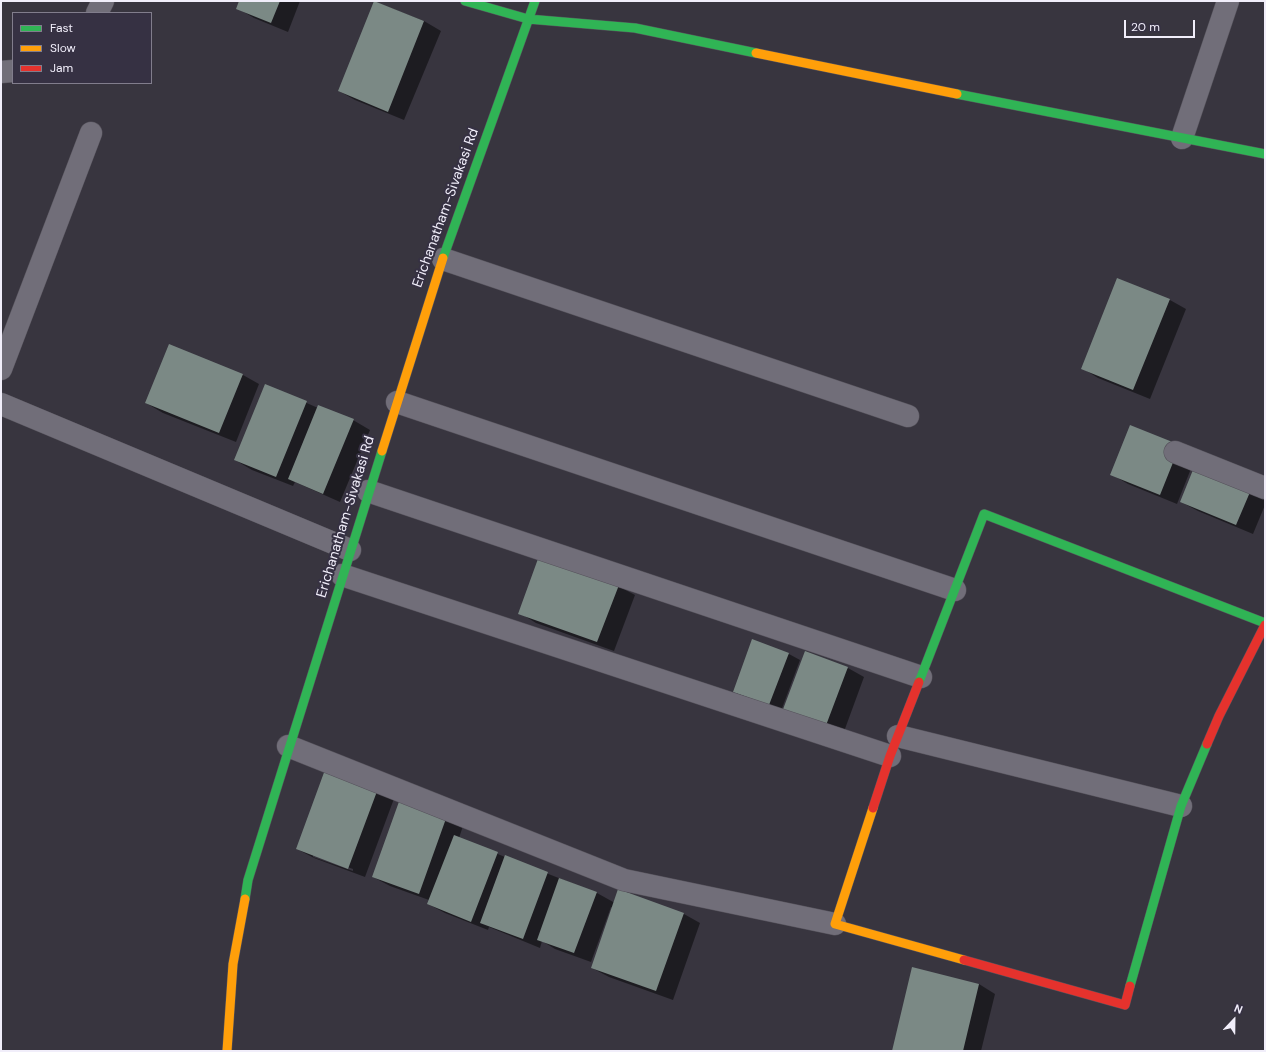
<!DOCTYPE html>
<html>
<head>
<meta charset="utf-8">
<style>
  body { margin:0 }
  #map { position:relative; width:1266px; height:1052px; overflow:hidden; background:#38353f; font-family:"DM Sans",sans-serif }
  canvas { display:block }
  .frame { position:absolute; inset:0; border:2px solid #f1eefa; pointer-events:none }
  .legend { position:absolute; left:12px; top:12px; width:140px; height:72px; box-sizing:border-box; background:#363143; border:1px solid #817d8c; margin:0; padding:5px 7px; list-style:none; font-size:12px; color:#f1eefa }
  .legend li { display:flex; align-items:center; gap:8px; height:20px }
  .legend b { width:20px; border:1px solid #817d8c }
  .north { position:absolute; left:1214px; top:1000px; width:40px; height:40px; -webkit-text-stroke:3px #363143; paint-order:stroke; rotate:22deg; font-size:11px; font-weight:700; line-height:16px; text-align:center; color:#f1eefa }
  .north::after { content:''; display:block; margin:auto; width:14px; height:18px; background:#f1eefa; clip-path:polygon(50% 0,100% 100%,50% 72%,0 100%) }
  .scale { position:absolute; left:1124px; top:20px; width:71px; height:18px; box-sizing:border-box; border:2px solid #f1eefa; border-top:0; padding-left:5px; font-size:12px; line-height:14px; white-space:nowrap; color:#f1eefa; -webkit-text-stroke:3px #363143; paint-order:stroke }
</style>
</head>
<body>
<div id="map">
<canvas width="1266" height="1052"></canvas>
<div class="frame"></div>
<ul class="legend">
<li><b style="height:5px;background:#30b455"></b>Fast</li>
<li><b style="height:5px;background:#ff9f0a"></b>Slow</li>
<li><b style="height:5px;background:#e5322d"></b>Jam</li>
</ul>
<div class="north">N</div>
<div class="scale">20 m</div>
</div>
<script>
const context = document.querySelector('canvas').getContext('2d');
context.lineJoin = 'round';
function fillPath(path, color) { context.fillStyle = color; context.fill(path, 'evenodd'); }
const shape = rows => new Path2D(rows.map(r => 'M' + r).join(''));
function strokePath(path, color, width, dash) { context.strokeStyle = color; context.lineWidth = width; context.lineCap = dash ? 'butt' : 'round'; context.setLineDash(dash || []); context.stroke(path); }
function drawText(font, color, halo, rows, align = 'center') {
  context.font = font + ' "DM Sans",sans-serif'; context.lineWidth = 4; context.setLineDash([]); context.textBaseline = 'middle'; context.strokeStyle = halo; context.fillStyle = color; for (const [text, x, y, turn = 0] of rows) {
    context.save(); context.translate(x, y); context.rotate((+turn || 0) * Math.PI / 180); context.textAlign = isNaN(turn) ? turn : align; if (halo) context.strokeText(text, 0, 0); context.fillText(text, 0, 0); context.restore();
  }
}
fillPath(shape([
  [240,1,300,1,288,32,254,18,237,8],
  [375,2,424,21,441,31,404,120,355,100,339,91],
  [1118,279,1170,300,1186,309,1150,399,1098,378,1082,368],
  [243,375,259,384,236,442,163,413,146,403],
  [266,385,318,408,353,420,370,430,340,502,295,482,293,486,252,470,235,460],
  [1196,456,1177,504,1128,484,1111,474],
  [1265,484,1265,505,1253,534,1198,511,1181,502],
  [618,586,635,595,614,651,536,623,520,613],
  [789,654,800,660,781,711,745,698,734,691],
  [848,668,864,677,842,737,800,721],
  [327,768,395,796,365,877,314,858,297,849],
  [313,855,353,869,353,871,313,857],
  [402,797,464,823,459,838,505,857,597,893,615,903,684,914,700,923,673,1000,609,977,592,968,613,908,611,907,591,962,555,949,542,941,540,948,489,927,488,930,445,913,428,904,429,900,390,886,373,877],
  [979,984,995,994,981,1051,893,1051]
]), '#0007');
fillPath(shape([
  [239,1,280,1,271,23,236,9],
  [374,1,424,21,388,112,338,91],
  [1117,278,1170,299,1133,390,1081,369],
  [169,344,243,374,219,433,145,403],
  [265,384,307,401,276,477,234,460],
  [318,405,354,419,323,494,288,479],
  [1130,425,1180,445,1160,495,1110,475],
  [1199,455,1256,478,1236,525,1180,502],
  [539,556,619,585,597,642,518,614],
  [752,639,789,653,769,705,733,692],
  [805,651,848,667,825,728,782,712],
  [326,767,379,786,348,869,296,849],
  [401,796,448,813,419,894,372,877],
  [454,835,498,852,471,922,427,904],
  [505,855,548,872,523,939,480,923],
  [559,878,597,892,574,953,537,940],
  [618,889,684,913,656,991,591,968],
  [912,967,979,984,963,1051,892,1051]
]), '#7b8985');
const street = shape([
  [97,13,103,1],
  [1,72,13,71],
  [1182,138,1228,1],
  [443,259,908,416],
  [1,369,91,133],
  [397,402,955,590],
  [1,404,350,550],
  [1175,452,1265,488],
  [368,491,921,677],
  [342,575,890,756],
  [898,736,1181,806],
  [288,746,624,880,835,924]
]);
const fast = shape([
  [465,1,528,19,635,28,756,53],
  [957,94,1265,154],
  [443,258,535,1],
  [919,682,984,514,1265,623],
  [245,899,248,880,382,451],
  [1130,986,1181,806,1207,744]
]);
const slow = shape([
  [756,53,957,94],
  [382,451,443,258],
  [873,808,835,924,964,960],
  [227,1051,233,964,245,899]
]);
const jam = shape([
  [1207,744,1219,716,1265,625],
  [873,808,890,756,919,682],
  [964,960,1125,1005,1130,986]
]);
strokePath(street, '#56535c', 23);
strokePath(fast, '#56535c', 10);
strokePath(slow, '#56535c', 10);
strokePath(jam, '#56535c', 10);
strokePath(street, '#716e79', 22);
strokePath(fast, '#30b455', 9);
strokePath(slow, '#ff9f0a', 9);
strokePath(jam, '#e5322d', 9);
drawText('14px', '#f1eefa', '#363143', [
  ["Erichanatham-Sivakasi Rd",446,208,-70],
  ["Erichanatham-Sivakasi Rd",346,517,-73]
]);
</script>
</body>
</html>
